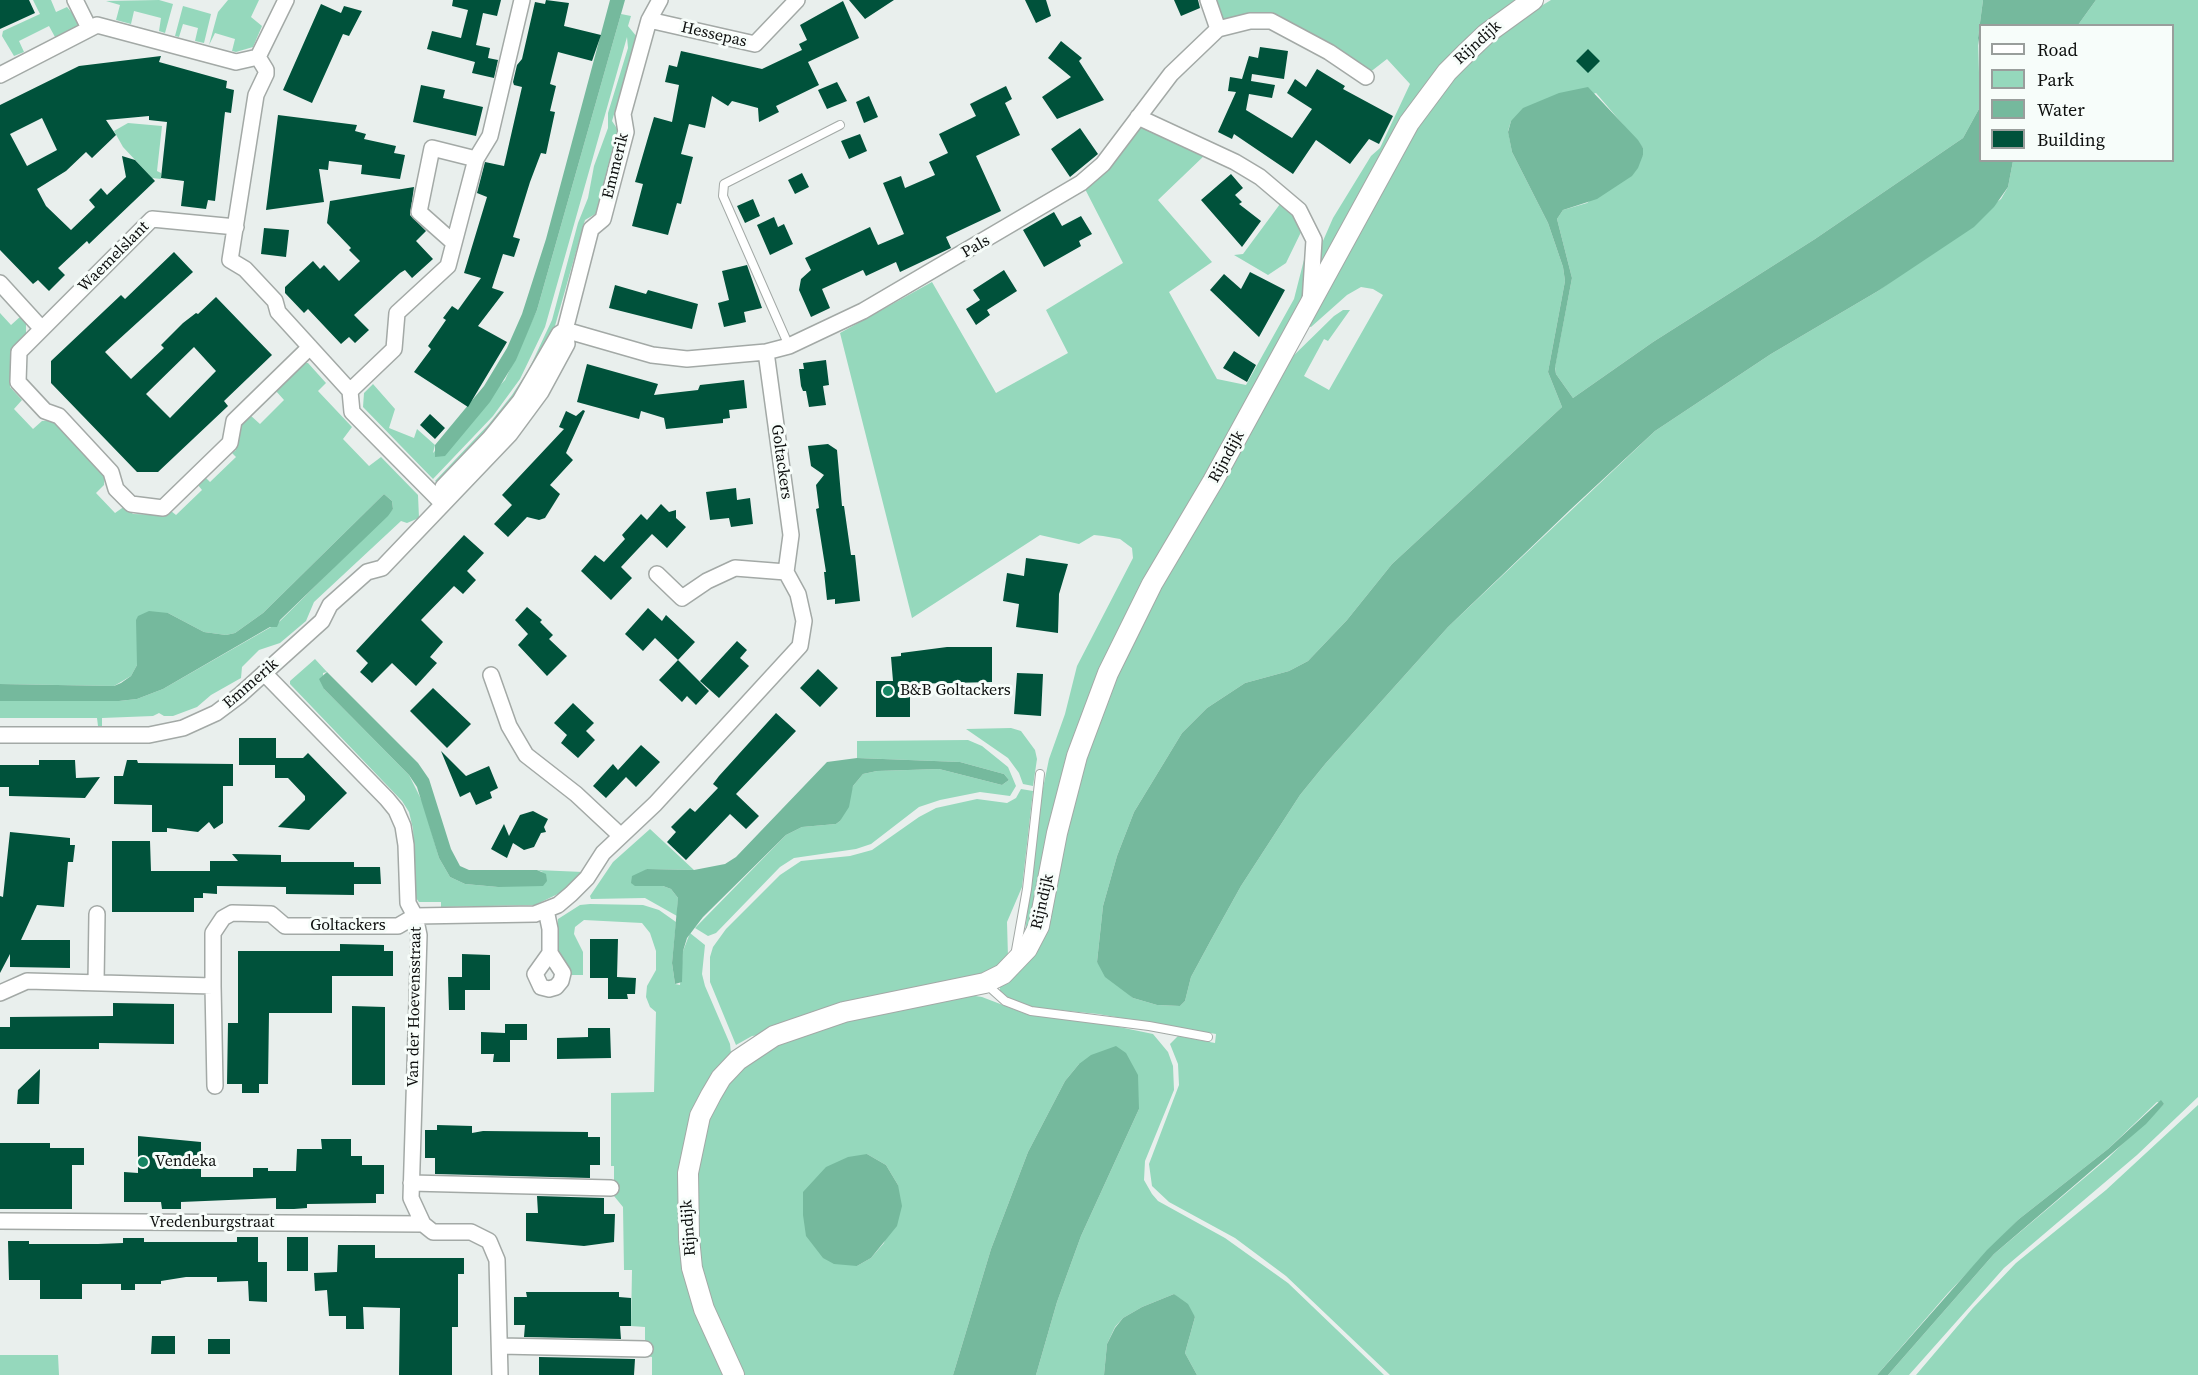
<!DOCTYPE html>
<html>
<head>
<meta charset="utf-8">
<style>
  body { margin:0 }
  #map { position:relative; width:2198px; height:1375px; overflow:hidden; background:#e9efed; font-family:"Source Serif 4",serif }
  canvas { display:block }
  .legend { position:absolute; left:1979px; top:24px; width:195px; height:138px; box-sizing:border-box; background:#f7fdfa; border:2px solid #999e9c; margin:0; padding:8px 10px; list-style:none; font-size:18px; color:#0d0f0e }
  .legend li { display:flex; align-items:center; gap:12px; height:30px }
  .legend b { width:30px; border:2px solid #999e9c }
</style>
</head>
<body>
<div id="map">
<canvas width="2198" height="1375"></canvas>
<ul class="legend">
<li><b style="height:8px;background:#fff"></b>Road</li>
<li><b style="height:16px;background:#95d8bc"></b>Park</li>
<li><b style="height:16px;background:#75b99d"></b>Water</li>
<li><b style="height:16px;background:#00523b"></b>Building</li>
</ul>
</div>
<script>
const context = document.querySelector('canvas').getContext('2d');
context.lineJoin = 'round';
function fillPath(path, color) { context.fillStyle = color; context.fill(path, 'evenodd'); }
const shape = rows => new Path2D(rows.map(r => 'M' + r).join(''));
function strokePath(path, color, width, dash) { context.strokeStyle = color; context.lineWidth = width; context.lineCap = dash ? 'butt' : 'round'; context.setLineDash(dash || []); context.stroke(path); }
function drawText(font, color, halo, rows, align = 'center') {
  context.font = font + ' "Source Serif 4",serif'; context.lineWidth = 6; context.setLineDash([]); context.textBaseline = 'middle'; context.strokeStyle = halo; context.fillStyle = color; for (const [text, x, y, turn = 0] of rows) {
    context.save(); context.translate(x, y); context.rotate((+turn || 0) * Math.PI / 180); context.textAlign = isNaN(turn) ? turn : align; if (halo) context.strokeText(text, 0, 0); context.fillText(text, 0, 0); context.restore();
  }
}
fillPath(shape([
  [33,0,51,0,56,12,67,7,78,20,78,25,63,36,55,37,49,26,19,41,24,52,14,56,2,36,3,31,40,14],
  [159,0,173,4,165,33,159,31,161,18,134,11,131,24,116,20,120,5,106,1],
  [228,0,259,0,251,17,262,26,253,47,236,52,232,51,235,39,215,33,209,45,218,12],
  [1217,0,1526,0,1467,45,1314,293,1319,250,1333,218,1371,156,1380,148,1410,84,1387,59,1369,73,1315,36,1282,20,1223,23],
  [1551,0,1983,0,1978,38,1980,107,1963,138,1815,239,1653,342,1573,398,1556,374,1555,367,1572,278,1557,219,1563,210,1587,203,1643,155,1643,148,1596,93,1511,121,1508,131,1512,152,1548,223,1563,267,1565,281,1548,372,1562,407,1392,564,1347,620,1308,661,1289,671,1245,683,1207,708,1182,733,1134,812,1117,856,1103,906,1097,962,1133,998,1157,1005,1180,1006,1185,1001,1191,977,1211,940,1241,886,1300,795,1326,763,1448,627,1655,431,1771,354,1878,291,2001,199,2008,187,2013,161,2172,160,2172,26,2078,25,2096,0,2198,0,2198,1097,2137,1155,2004,1268,1909,1375,1888,1375,1994,1254,2108,1158,2164,1104,2157,1102,2108,1149,2019,1219,1948,1293,1877,1375,1390,1375,1286,1276,1235,1238,1169,1202,1152,1186,1149,1164,1179,1085,1178,1064,1170,1044,1178,1036,1215,1043,1216,1034,1098,1014,1038,1008,1012,1002,1000,993,1000,984,1017,969,1073,796,1134,630,1286,363,1334,316,1343,310,1350,310,1328,341,1324,339,1304,376,1329,390,1383,295,1373,289,1361,287,1347,295,1311,327,1307,326,1397,159,1450,80,1513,23],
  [183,6,211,14,204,43,195,41,198,28,183,24,179,37,175,36],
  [621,14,631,16,628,26,637,37,612,121,620,133,597,213,585,220,553,333,521,391,440,485,435,481,489,424,512,395,529,369,552,320,578,223,588,198,594,166,608,128,608,113,628,48,627,37,545,327,520,379,493,416,433,479,363,407,364,393,373,384,395,409,389,428,414,438,417,429,435,445,433,453,505,380,537,310],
  [128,123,162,126,157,171,161,173,161,179,152,178,123,147,114,131],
  [1140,128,1144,128,1206,154,1158,200,1212,262,1169,292,1217,379,1246,385,1294,299,1307,248,1303,303,1133,608,1035,926,1025,934,1036,822,1049,759,1065,714,1077,666,1133,558,1132,548,1120,539,1103,536,1094,535,1079,544,1040,535,912,618,840,333,932,282,996,393,1068,353,1046,310,1123,263,1085,189,1108,168],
  [1283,200,1303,228,1286,263,1268,275,1234,255,1243,254],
  [0,313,11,325,21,316,26,319,26,338,12,351,10,387,22,400,14,409,33,429,42,421,54,420,105,474,104,485,96,493,115,513,125,506,133,514,166,515,171,511,176,515,202,490,198,485,206,478,210,482,236,457,232,453,236,450,238,424,250,415,260,424,284,400,276,391,301,363,308,363,326,383,318,391,352,427,343,439,369,466,381,457,418,495,419,518,407,523,401,521,314,602,306,621,280,643,259,650,242,667,241,678,211,695,197,707,173,716,164,716,159,713,153,716,102,718,102,726,98,726,97,718,0,718,0,701,119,701,137,699,163,689,278,623,393,509,392,501,384,494,263,613,235,633,226,635,204,632,168,613,137,654,137,665,131,676,114,686,0,684],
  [315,659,327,672,323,673,324,689,409,775,423,803,439,858,450,877,465,884,498,887,543,872,537,870,583,872,562,892,535,905,441,907,441,902,419,902,416,898,413,829,409,812,402,801,290,684,290,681],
  [1011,728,1021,731,1035,750,1037,759,1033,786,1023,784,1019,773,1008,758,966,729],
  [968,740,982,746,1008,767,1016,786,1010,796,980,792,940,800,919,807,871,844,856,849,794,858,780,867,716,933,708,936,695,928,786,835,802,827,836,824,840,821,853,786,863,774,877,771,939,769,1002,785,1009,780,1004,774,960,762,857,758,857,741],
  [1021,789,1033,791,1022,887,1007,922,1008,957,992,974,770,1034,752,1036,736,1045,710,982,710,957,713,947,726,929,780,875,801,861,850,856,872,850,919,817,936,808,977,799,1007,803,1016,798],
  [650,829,694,870,647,869,635,886,663,886,671,889,678,898,677,916,645,898,591,899,590,896,613,862],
  [590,904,643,905,659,910,676,922,672,963,675,984,680,985,683,951,690,933,705,945,702,974,705,986,730,1044,731,1053,724,1067,683,1205,729,1375,652,1375,652,1357,645,1356,645,1327,631,1326,632,1270,624,1270,623,1207,614,1196,614,1166,611,1166,611,1093,654,1092,656,1012,650,1007,646,997,647,986,656,970,656,951,650,933,642,923,584,920,575,927,574,934,583,952,583,975,570,975,568,966,556,949,558,919,580,905],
  [969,995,982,997,1029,1015,1100,1023,1153,1034,1168,1052,1173,1066,1174,1090,1145,1161,1144,1180,1152,1194,1158,1201,1225,1238,1288,1283,1384,1375,1197,1375,1185,1353,1195,1317,1174,1294,1142,1307,1123,1318,1115,1327,1107,1344,1104,1375,1036,1375,1057,1302,1081,1236,1139,1109,1079,1064,1065,1081,1028,1152,991,1249,953,1375,741,1375,712,1312,695,1238,698,1154,712,1107,736,1071,772,1046,833,1021],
  [867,1154,886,1165,898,1185,884,1243,871,1258,857,1266],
  [2198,1105,2198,1375,1916,1375,1973,1308,2016,1263,2106,1190],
  [0,1355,58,1355,59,1375,0,1375]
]), '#95d8bc');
fillPath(shape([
  [610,0,625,0,537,310,516,360,490,402,445,456,435,457,435,445,484,386,507,348,522,314,546,239],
  [1983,0,2096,0,2078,25,1980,26,1980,53,1978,38],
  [1588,87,1638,140,1643,148,1643,155,1638,168,1632,176,1597,199,1563,210,1557,219,1572,278,1555,368,1556,374,1573,398,1653,342,1815,239,1963,138,1980,107,1980,160,2013,161,2008,187,1994,207,1974,227,1878,291,1771,354,1655,431,1571,509,1448,627,1326,763,1300,795,1241,886,1211,940,1191,977,1185,1001,1180,1006,1157,1005,1133,998,1105,977,1097,962,1103,906,1117,856,1134,812,1182,733,1207,708,1245,683,1289,671,1308,661,1347,620,1392,564,1562,407,1548,372,1565,281,1563,267,1548,223,1512,152,1508,132,1511,121,1523,108,1559,93],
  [384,494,392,501,393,509,388,516,280,620,277,627,270,627,163,689,137,699,119,701,0,701,0,684,114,686,121,683,131,676,137,665,136,620,138,616,149,611,168,613,204,632,226,635,235,633,263,613],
  [327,672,418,763,429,779,451,849,460,866,469,870,537,870,546,874,547,881,543,886,498,887,465,884,450,877,439,858,417,787,409,775,324,689,319,679],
  [857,758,960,762,1004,774,1009,780,1002,785,939,769,877,771,863,774,853,786,849,807,840,821,836,824,802,827,786,835,703,917,687,938,683,951,682,982,675,984,672,963,678,898,671,889,663,886,635,886,631,883,632,876,647,869,694,870,725,864,736,857,827,762],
  [1116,1046,1126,1053,1138,1075,1139,1109,1081,1236,1057,1302,1036,1375,953,1375,991,1249,1028,1152,1065,1081,1079,1064,1091,1055],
  [2161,1100,2164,1104,2146,1124,1994,1254,1888,1375,1877,1375,1987,1250,2019,1219,2108,1149],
  [867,1154,886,1165,898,1185,902,1206,897,1226,871,1258,857,1266,834,1264,823,1258,806,1236,803,1215,803,1192,826,1167,848,1157],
  [1174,1294,1188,1304,1195,1317,1185,1353,1197,1375,1104,1375,1107,1344,1115,1328,1123,1318,1142,1307]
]), '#75b99d');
fillPath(shape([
  [0,0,29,0,35,13,0,29],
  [453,0,501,0,497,16,483,13,476,45,490,48,488,58,498,60,494,78,472,73,475,62,427,49,432,31,461,38,468,10,452,6],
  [546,0,569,3,564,26,601,35,592,61,558,52,550,84,556,86,550,111,555,112,546,154,541,153,530,182,513,237,520,239,514,257,503,254,492,288,504,292,478,326,507,342,468,407,414,372,431,349,428,346,446,320,443,318,452,306,458,310,481,278,464,273,487,197,477,193,485,162,504,166,522,87,514,85,513,82,517,65,522,59,535,2,545,4],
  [849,0,894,0,865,19],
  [1025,0,1046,0,1051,16,1036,23],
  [1174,0,1198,0,1200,8,1181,16],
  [843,1,859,38,808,62,819,85,776,106,779,112,759,122,758,108,732,101,728,106,712,96,705,128,689,124,681,154,693,157,681,204,677,203,668,235,632,226,643,184,635,182,654,117,672,122,679,85,665,82,669,65,677,67,681,51,762,69,802,50,799,44,807,40,800,25],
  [321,4,341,13,344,6,362,11,349,36,343,34,312,103,283,90],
  [1061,41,1082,58,1079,61,1104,100,1057,119,1042,97,1071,77,1048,58],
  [1260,47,1288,51,1284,79,1252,74,1251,81,1275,85,1272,98,1249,94,1246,110,1292,138,1312,109,1287,93,1295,79,1306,87,1317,69,1345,86,1343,89,1393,116,1379,144,1369,139,1350,164,1316,140,1293,174,1234,134,1232,139,1218,132,1236,92,1228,91,1230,77,1242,79,1249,56,1258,58],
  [1588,49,1600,61,1588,73,1576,61],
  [161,56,159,62,227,81,226,88,234,90,231,113,225,112,215,201,208,200,206,209,181,206,184,181,161,178,167,122,149,120,149,116,106,120,116,135,92,158,86,152,66,171,37,189,46,206,71,230,95,207,89,200,101,188,107,195,126,177,122,156,135,160,155,181,89,244,87,241,58,268,65,275,49,291,38,280,33,284,0,250,0,105,79,66],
  [42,118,57,150,27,166,10,134],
  [837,82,847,101,827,109,818,90],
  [421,85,445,90,443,98,483,107,476,136,413,122],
  [1006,86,1012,99,1005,103,1020,135,976,156,1001,211,946,237,951,248,900,272,896,262,866,276,863,270,822,289,830,308,811,317,799,290,801,279,811,270,805,258,870,227,878,245,904,234,883,183,901,176,905,188,935,175,929,162,948,153,939,134,976,116,970,104],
  [869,96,878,117,864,123,856,102],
  [278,115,357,125,355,131,366,134,364,139,396,146,394,153,405,155,400,179,361,174,362,165,329,161,328,170,319,169,324,202,266,210],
  [1080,128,1098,154,1070,177,1051,149],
  [860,134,867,151,849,159,841,141],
  [802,173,809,187,795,194,788,180],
  [1231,174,1243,188,1235,195,1242,202,1239,204,1261,221,1242,247,1201,200],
  [414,187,410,215,426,231,416,241,433,259,412,278,405,270,400,273,354,315,369,330,355,343,349,337,341,344,308,309,304,313,285,293,285,287,313,261,320,269,324,265,339,281,360,261,349,250,351,248,327,223,330,201],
  [753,199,760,216,745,223,737,206],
  [1054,212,1062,226,1081,216,1092,234,1079,241,1081,246,1044,267,1023,230],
  [774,217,778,227,784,224,793,244,770,255,757,225],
  [264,228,289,230,286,257,261,254],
  [174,252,193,272,105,352,131,379,164,348,161,345,183,323,196,313,198,314,216,297,272,355,224,401,228,406,158,472,137,472,51,383,51,361,121,295,125,299],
  [194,347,216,371,170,418,146,394],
  [747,265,762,308,744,312,746,322,724,327,718,303,729,300,722,271],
  [1004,270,1017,291,987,310,990,315,976,325,966,309,980,300,973,290],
  [1250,272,1285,290,1259,337,1210,290,1224,274,1241,289],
  [615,285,646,294,648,290,698,304,692,329,609,308],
  [1234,351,1256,365,1247,382,1223,368],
  [826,360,829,385,823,386,826,405,809,407,806,391,803,391,801,386,799,369,804,369,803,363],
  [587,364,658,384,654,395,698,390,700,385,744,380,747,408,729,410,730,418,723,419,723,423,666,429,664,418,641,411,639,419,577,402],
  [583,410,585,411,566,453,573,460,550,485,560,494,545,518,539,520,527,517,508,537,494,524,512,505,502,495,564,429,559,427,566,411,576,416],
  [430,414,445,428,435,439,420,425],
  [828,444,837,450,842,506,844,506,851,555,855,555,860,601,835,604,835,599,827,600,824,572,826,572,816,509,819,508,816,485,824,475,811,466,808,446],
  [736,488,737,500,750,498,753,524,731,527,729,518,710,520,706,492],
  [661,504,669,512,676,510,676,518,686,527,667,548,652,534,621,567,632,578,611,600,581,571,595,555,604,562,625,539,622,535,641,514,647,520],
  [464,535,484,553,467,571,476,580,463,594,454,586,421,620,443,642,430,657,437,663,416,686,392,663,372,683,360,672,368,663,356,651],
  [1026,558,1068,564,1059,594,1058,633,1016,627,1019,604,1003,601,1007,573,1024,576],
  [527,607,542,620,540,622,553,635,549,639,567,656,547,676,518,645,528,634,515,620],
  [648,608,662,621,666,615,695,642,678,660,655,638,643,651,625,634],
  [737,641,747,650,740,658,749,666,719,698,700,681],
  [947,647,992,647,992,682,910,684,910,717,876,717,876,681,893,681,891,657,901,656,901,653],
  [678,660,709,691,696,705,687,696,682,702,659,680],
  [818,669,838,688,820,707,800,688],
  [1017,673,1043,674,1041,716,1014,714],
  [433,688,471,724,447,748,410,711],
  [573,703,594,723,586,731,595,740,578,758,561,743,567,735,554,723],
  [776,713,796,731,736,794,759,816,746,829,730,814,686,860,667,842,676,832,671,827,690,808,695,812,718,788,713,784,719,776],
  [239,738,276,738,276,758,303,758,308,753,347,793,309,830,278,827,305,800,305,796,288,778,275,778,275,765,239,765],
  [641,745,660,762,636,787,626,777,606,798,593,786,613,764,618,770],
  [441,751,466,776,489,766,498,788,490,792,492,798,476,805,470,792,460,797],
  [39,760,75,760,76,778,100,777,85,798,9,796,9,787,0,787,0,765,39,765],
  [127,760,137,760,138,763,233,764,233,786,223,786,223,823,214,829,209,822,198,832,167,828,167,832,152,832,152,805,114,804,114,776,123,776],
  [533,811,548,819,544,827,546,832,541,833,534,847,524,850,513,843,507,858,491,849,504,824,509,836,520,815],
  [10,832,70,838,70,845,75,845,73,862,68,862,64,907,37,905,21,940,70,940,70,968,10,967,10,954,0,973,0,896,3,897],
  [112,841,150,841,151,871,210,871,210,861,238,861,232,854,281,855,281,862,354,862,354,867,380,867,381,884,354,884,354,895,286,894,286,887,217,886,217,894,203,893,203,898,194,898,194,912,112,912],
  [590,939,618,939,617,977,636,978,635,994,627,994,628,999,608,999,608,978,590,978],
  [340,944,384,945,384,951,393,951,393,976,332,976,332,1013,269,1013,268,1084,259,1084,259,1093,242,1093,242,1084,227,1084,228,1023,238,1023,238,951,340,951],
  [462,954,490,955,490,990,465,990,465,1010,449,1010,448,977,462,977],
  [113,1003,174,1004,174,1044,99,1043,99,1049,0,1049,0,1027,10,1027,10,1017,113,1016],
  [352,1006,385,1007,385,1085,352,1085],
  [505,1024,527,1024,527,1040,510,1040,510,1062,493,1062,494,1054,481,1054,481,1032,505,1033],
  [588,1028,610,1028,611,1058,557,1059,557,1038,588,1037],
  [40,1069,39,1104,17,1104,18,1090],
  [437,1125,472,1126,472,1133,483,1131,588,1132,588,1137,600,1137,600,1165,590,1165,590,1178,435,1174,435,1158,425,1158,425,1130,437,1130],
  [138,1136,201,1142,201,1177,253,1177,253,1168,268,1168,268,1171,296,1171,297,1149,322,1149,321,1139,351,1139,351,1156,362,1156,362,1165,384,1165,384,1194,376,1194,376,1203,307,1204,307,1208,294,1209,276,1209,276,1198,181,1202,181,1209,162,1209,161,1202,124,1202,124,1172,138,1173],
  [0,1143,50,1143,50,1148,84,1148,84,1165,72,1165,72,1209,0,1209],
  [537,1196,604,1198,604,1214,615,1214,614,1242,584,1246,526,1241,526,1213,538,1213],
  [237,1237,258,1237,258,1262,267,1262,267,1302,249,1301,248,1281,217,1282,217,1277,186,1277,161,1281,161,1284,135,1284,135,1290,121,1290,121,1284,82,1284,82,1299,40,1299,40,1280,9,1280,8,1241,29,1241,29,1244,98,1244,123,1243,123,1238,144,1238,144,1242,237,1242],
  [287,1237,308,1237,308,1271,287,1271],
  [338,1245,375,1245,375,1258,464,1258,464,1274,458,1274,458,1327,452,1327,452,1375,399,1375,400,1308,363,1307,364,1329,346,1329,346,1316,329,1316,327,1290,315,1291,314,1273,337,1272],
  [526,1292,619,1292,619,1297,631,1298,631,1326,620,1326,621,1339,524,1337,525,1325,514,1325,514,1297,527,1297],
  [152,1336,175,1336,175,1354,151,1354],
  [208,1339,230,1339,230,1354,208,1354],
  [539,1357,635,1359,634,1375,539,1375]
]), '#00523b');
const service = shape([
  [789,346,723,196,724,184,840,125],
  [1015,956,1027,889,1040,774],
  [986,984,1005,1001,1031,1011,1149,1026,1208,1037]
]);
const minor = shape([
  [75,0,89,28],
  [286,0,258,57,266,70,266,74,256,95,230,260,245,269,275,301,278,312,350,391,352,412,442,503],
  [1208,0,1218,29],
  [649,20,755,44,797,0],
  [0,75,97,25,236,62,258,57],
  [1138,117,1235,162,1260,177,1299,210,1314,240,1310,303],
  [454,243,476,159],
  [0,283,42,329,19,352,18,382,45,411,59,416,111,472,116,489,131,504,163,508,230,443,234,421,310,347],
  [42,329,152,219,236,227],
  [565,330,652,355,687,359,766,352,789,346,863,311,1081,183,1103,164,1171,74,1218,29,1250,21,1271,21,1329,52,1366,77],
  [350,391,394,349,397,313,448,266,454,243,419,212,432,148,476,159,490,136,522,0],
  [442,503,443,487,490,438,520,401,559,334,565,330],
  [657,574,682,598,707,581,735,568,786,572],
  [264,673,387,799,396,810,403,826,406,845,408,903,415,916,419,935,411,1198,423,1224,433,1232,471,1232,489,1241,497,1260,500,1375],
  [491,675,509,726,526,755,576,794,621,836],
  [0,735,149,735,183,728,216,713,240,695,322,621,330,605,367,572,382,568,510,434,541,392,567,344,565,330,591,229,603,219,626,132,623,114,649,20,660,0],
  [546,910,550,929,550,953,535,974,541,987,549,989,556,987,561,981,563,973,550,953],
  [96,983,97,914],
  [213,986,215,1086],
  [0,993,27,981,213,986,213,933,223,918,232,913,271,914,285,926,398,926,415,916,535,914,558,905,571,894,587,878,603,853,655,804,800,646,804,621,798,594,786,572,791,535,766,352],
  [411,1183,611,1188],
  [0,1221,423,1224],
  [500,1346,645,1349]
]);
const tertiary = shape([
  [734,1375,704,1309,692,1268,689,1238,688,1173,700,1116,711,1095,721,1078,738,1060,774,1036,844,1012,985,983,1003,974,1027,949,1039,926,1057,833,1077,756,1108,673,1152,584,1213,481,1409,123,1447,72,1465,54,1486,34,1533,0]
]);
strokePath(service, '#a3a9a6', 10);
strokePath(minor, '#a3a9a6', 18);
strokePath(tertiary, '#a3a9a6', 22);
strokePath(service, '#fff', 8);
strokePath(minor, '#fff', 15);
strokePath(tertiary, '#fff', 20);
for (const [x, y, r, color] of [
  [888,691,6,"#158563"],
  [143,1162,6,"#158563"]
]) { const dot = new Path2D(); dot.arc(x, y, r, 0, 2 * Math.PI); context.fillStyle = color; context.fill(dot); strokePath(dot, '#f7fdfa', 2); }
drawText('16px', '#0d0f0e', '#f7fdfa', [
  ["Hessepas",714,35,13],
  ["Rijndijk",1478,43,-42],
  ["Emmerik",616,166,-76],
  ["Pals",976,247,-30],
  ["Waemelslant",114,257,-45],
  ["Rijndijk",1227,457,-61],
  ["Goltackers",781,462,82],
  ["Emmerik",251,684,-41],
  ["Rijndijk",1043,902,-77],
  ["Goltackers",348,926],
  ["Van der Hoevensstraat",415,1007,-89],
  ["Vredenburgstraat",212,1223],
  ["Rijndijk",689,1228,-94]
]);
drawText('16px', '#0d0f0e', '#f7fdfa', [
  ["B&B Goltackers",900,691],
  ["Vendeka",155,1162]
], 'left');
</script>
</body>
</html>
